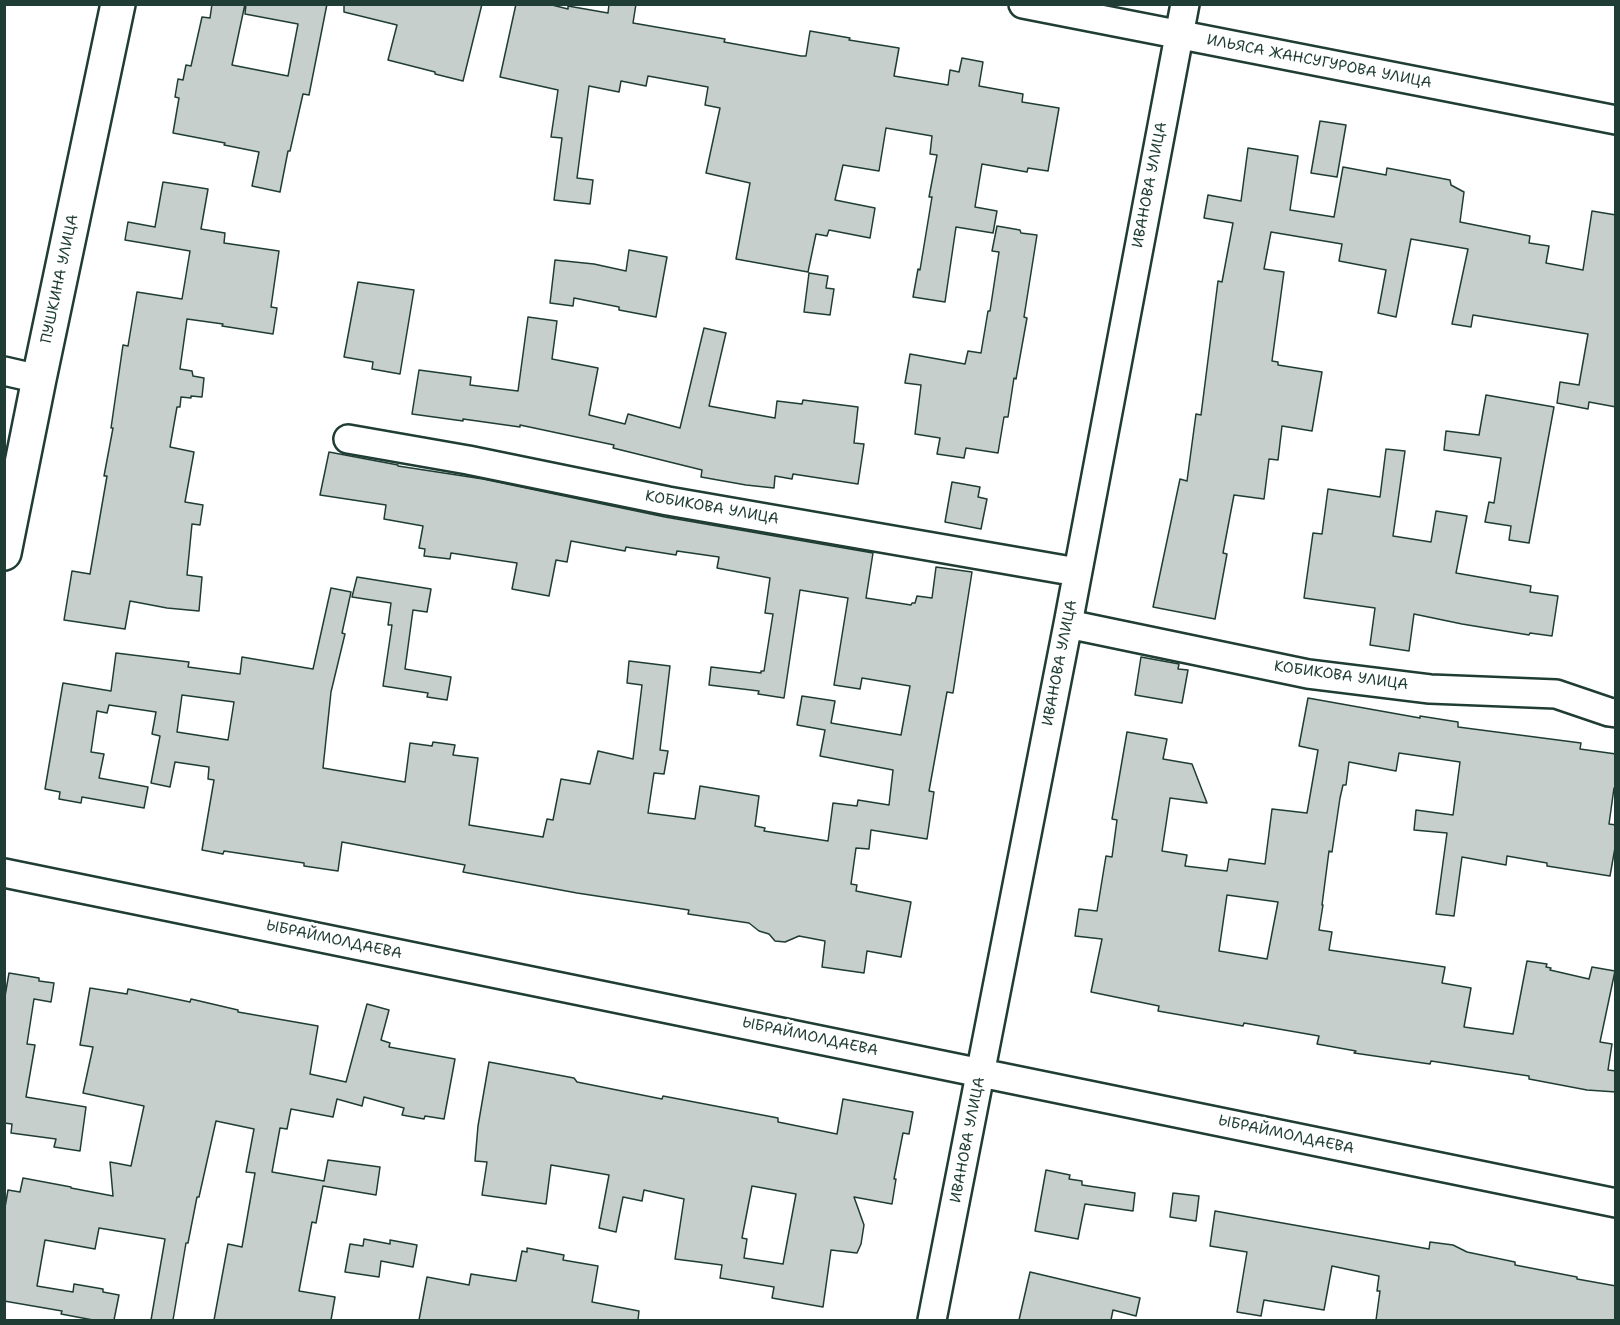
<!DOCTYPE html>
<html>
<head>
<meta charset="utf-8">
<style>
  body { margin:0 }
  #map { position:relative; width:1620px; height:1325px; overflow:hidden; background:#fff; font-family:"Shantell Sans",sans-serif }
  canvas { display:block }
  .frame { position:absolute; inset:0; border:6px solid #1f3d34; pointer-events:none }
</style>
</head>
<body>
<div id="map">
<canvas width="1620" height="1325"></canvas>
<div class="frame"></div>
</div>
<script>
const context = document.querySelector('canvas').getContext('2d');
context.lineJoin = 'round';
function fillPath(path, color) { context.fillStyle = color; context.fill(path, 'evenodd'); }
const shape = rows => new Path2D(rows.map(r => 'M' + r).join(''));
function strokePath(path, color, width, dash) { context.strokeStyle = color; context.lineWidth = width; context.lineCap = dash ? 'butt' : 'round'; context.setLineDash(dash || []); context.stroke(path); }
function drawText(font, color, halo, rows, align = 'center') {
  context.font = font + ' "Shantell Sans",sans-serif'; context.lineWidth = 6; context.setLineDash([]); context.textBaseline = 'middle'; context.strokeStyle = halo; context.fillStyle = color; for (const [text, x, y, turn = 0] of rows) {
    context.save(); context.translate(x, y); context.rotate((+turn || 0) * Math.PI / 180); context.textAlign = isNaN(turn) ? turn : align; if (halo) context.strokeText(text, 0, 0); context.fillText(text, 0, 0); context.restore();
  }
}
const building = shape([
  [212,4,245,4,232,65,288,76,298,24,245,14,246,4,327,4,309,95,303,94,290,151,288,151,280,192,252,186,259,152,224,145,225,143,173,133,179,98,175,97,178,79,183,80,186,65,191,66,202,17,210,18,212,4],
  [344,4,482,4,463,81,435,74,435,72,388,60,397,25,344,12,344,4],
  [516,4,548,4,568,9,568,6,608,13,609,4,636,4,633,23,725,39,724,42,801,56,806,56,810,31,850,38,849,40,899,48,894,76,948,85,950,70,959,72,962,58,983,62,979,86,1023,94,1022,102,1059,108,1048,171,1028,168,1027,172,982,164,975,207,997,211,993,233,956,227,945,302,913,297,918,269,920,270,932,197,929,197,937,155,930,154,932,136,886,128,879,171,843,165,835,200,875,208,870,238,829,230,827,236,816,234,808,272,736,259,750,183,706,173,720,108,705,105,708,87,648,76,646,86,621,81,619,92,589,86,577,178,593,180,590,204,554,200,562,138,551,137,558,90,500,77,516,4],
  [1320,121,1346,125,1337,177,1311,173,1320,121],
  [1248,148,1298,156,1290,210,1334,217,1343,167,1386,175,1387,168,1450,180,1451,185,1464,192,1460,222,1530,236,1529,243,1549,246,1546,263,1583,270,1592,211,1616,215,1616,407,1589,402,1588,409,1557,403,1560,382,1579,385,1588,334,1473,315,1471,327,1452,324,1468,249,1411,239,1396,317,1378,313,1386,270,1339,261,1342,244,1271,232,1264,269,1284,272,1272,361,1278,362,1278,365,1322,372,1312,431,1282,426,1278,460,1269,459,1264,499,1234,495,1223,553,1227,554,1215,619,1153,607,1180,479,1187,481,1196,414,1201,415,1218,281,1222,282,1233,223,1204,218,1208,195,1241,201,1248,148],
  [163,182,208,189,201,229,225,233,224,243,279,251,271,307,277,308,273,334,222,326,223,324,187,319,180,369,192,371,193,376,204,378,202,397,191,396,191,398,181,397,180,407,177,407,170,447,194,452,185,502,203,505,200,525,192,524,187,575,202,577,199,611,167,608,130,601,125,629,64,620,72,571,90,574,107,476,104,476,113,428,111,428,123,345,128,346,137,292,182,299,190,251,125,240,128,222,155,227,163,182],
  [997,226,1020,230,1021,233,1037,235,1024,317,1027,318,1016,379,1014,378,1008,417,1004,417,998,453,966,448,964,458,937,454,940,438,915,434,921,385,905,383,910,354,965,364,968,351,981,353,988,311,990,311,999,252,992,251,997,226],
  [629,250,667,257,656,317,619,310,619,307,574,298,573,306,550,303,555,260,594,264,626,271,629,250],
  [809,273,828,276,826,288,834,289,830,315,804,312,809,273],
  [358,282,414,290,400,374,372,369,373,362,344,357,358,282],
  [528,317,557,321,552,359,598,368,589,415,625,424,628,414,680,428,704,328,726,333,709,406,775,418,777,401,802,404,803,400,858,407,854,443,864,444,858,484,793,474,792,479,775,476,774,488,746,485,701,477,702,470,613,448,614,445,520,425,520,427,463,419,463,421,412,414,419,370,471,377,470,385,518,391,528,317],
  [1486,395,1554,407,1529,543,1509,540,1511,526,1485,522,1489,502,1494,503,1501,458,1444,450,1446,431,1479,435,1486,395],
  [1386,449,1405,451,1393,536,1431,542,1436,511,1467,516,1456,573,1531,586,1530,592,1558,596,1552,636,1530,633,1529,635,1462,624,1414,614,1409,651,1370,645,1375,608,1304,598,1313,533,1322,534,1328,489,1380,497,1386,449],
  [329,452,398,465,398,466,483,479,665,517,873,553,866,598,911,605,912,603,915,603,917,596,932,598,936,567,972,572,953,693,947,692,929,791,934,792,927,839,871,830,869,849,856,848,851,884,857,885,856,891,911,902,901,957,867,951,864,973,822,967,825,941,799,936,785,942,775,941,769,934,759,931,749,923,688,914,689,910,577,893,463,872,465,865,342,842,338,871,304,866,304,863,224,851,223,854,202,850,214,780,208,779,209,767,175,762,170,787,151,783,160,736,152,734,156,712,109,705,107,713,97,711,91,752,104,754,99,778,148,787,144,808,82,797,81,803,59,799,60,792,45,789,63,683,111,691,116,653,189,662,188,667,240,674,242,657,313,669,331,588,351,592,342,633,345,634,331,692,323,768,405,782,410,743,432,746,433,742,455,745,453,755,478,758,469,825,543,837,547,819,553,820,561,779,590,784,598,751,633,759,642,685,627,683,629,661,670,666,660,750,668,751,664,774,654,773,648,813,695,819,700,786,759,796,755,826,765,828,764,831,828,841,833,803,857,806,858,800,889,805,893,770,820,756,825,730,797,725,802,696,835,701,831,723,901,735,910,686,862,678,860,689,834,685,848,598,800,590,784,698,758,694,759,691,709,685,711,667,761,673,761,671,764,671,773,614,765,613,770,578,717,568,719,557,677,551,676,555,626,547,625,551,571,541,567,562,556,560,549,596,512,589,517,563,451,553,450,559,424,556,425,549,419,548,423,526,384,519,386,505,320,495,329,452],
  [182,695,234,702,228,740,177,732,182,695],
  [952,482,980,487,978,497,987,499,981,529,945,522,952,482],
  [357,577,431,589,427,612,413,610,405,669,451,677,447,700,427,697,428,693,383,686,392,625,388,625,391,603,352,597,357,577],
  [1141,657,1179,664,1178,669,1188,670,1182,703,1135,695,1141,657],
  [1308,698,1420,718,1420,716,1458,722,1458,727,1581,743,1580,749,1616,754,1616,788,1614,788,1609,824,1616,825,1616,842,1610,876,1547,866,1547,863,1507,856,1506,865,1462,857,1454,916,1436,914,1447,833,1414,830,1416,810,1453,815,1460,762,1399,753,1396,771,1349,762,1346,785,1343,785,1340,798,1332,852,1329,851,1322,905,1323,905,1319,930,1332,932,1329,950,1445,967,1442,983,1471,988,1464,1027,1513,1034,1527,961,1547,964,1546,967,1551,968,1550,970,1589,979,1592,967,1615,971,1600,1042,1612,1044,1608,1070,1616,1071,1616,1092,1587,1090,1529,1079,1529,1076,1431,1061,1430,1064,1354,1053,1356,1051,1317,1044,1319,1036,1244,1023,1243,1026,1158,1011,1159,1006,1091,992,1102,939,1075,936,1079,909,1097,911,1106,856,1112,857,1117,820,1112,819,1127,732,1167,739,1163,759,1192,764,1207,803,1170,798,1162,851,1187,855,1185,866,1227,871,1229,859,1265,864,1272,809,1307,813,1318,750,1299,746,1308,698],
  [1227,895,1278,902,1267,959,1219,951,1227,895],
  [9,973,39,978,39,981,54,983,51,1002,34,999,27,1044,35,1045,26,1097,86,1107,80,1151,54,1147,56,1139,11,1133,12,1124,4,1123,4,1002,9,973],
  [90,988,127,994,128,989,190,1002,191,999,238,1010,238,1012,318,1026,310,1074,346,1082,367,1004,389,1010,381,1040,390,1043,389,1047,455,1059,444,1119,425,1116,424,1119,402,1115,404,1108,364,1097,362,1106,337,1099,333,1117,291,1109,287,1129,280,1128,272,1172,324,1181,328,1160,380,1167,376,1195,323,1186,316,1223,312,1222,299,1291,335,1297,331,1320,214,1320,228,1244,242,1247,255,1173,246,1172,254,1129,216,1121,199,1197,197,1197,188,1243,186,1243,173,1320,151,1320,165,1239,99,1228,95,1249,45,1240,37,1286,73,1292,74,1284,103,1289,103,1292,119,1295,114,1320,93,1320,61,1314,62,1311,4,1301,4,1213,8,1190,20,1192,23,1178,71,1187,71,1188,113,1196,110,1162,131,1166,144,1106,83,1093,93,1047,80,1045,90,988],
  [489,1062,574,1078,577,1082,662,1099,663,1096,778,1118,778,1122,837,1134,843,1099,913,1112,909,1134,903,1133,894,1179,896,1179,892,1204,854,1197,864,1225,861,1244,857,1253,831,1250,823,1307,772,1298,774,1287,720,1278,722,1265,675,1259,684,1199,644,1190,642,1201,623,1197,616,1232,599,1228,609,1175,551,1165,546,1204,482,1195,487,1162,475,1161,478,1126,489,1062],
  [752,1186,796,1194,783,1264,744,1258,747,1239,742,1238,752,1186],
  [1046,1170,1070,1175,1069,1179,1082,1181,1082,1185,1135,1193,1133,1211,1085,1204,1078,1239,1035,1231,1046,1170],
  [1173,1193,1199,1196,1196,1221,1170,1217,1173,1193],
  [1215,1211,1429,1249,1430,1242,1453,1245,1467,1252,1515,1262,1515,1265,1577,1277,1577,1279,1616,1286,1616,1320,1376,1320,1380,1291,1377,1291,1379,1276,1332,1266,1324,1310,1264,1300,1261,1316,1237,1312,1247,1252,1210,1246,1215,1211],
  [364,1239,390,1244,390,1240,417,1245,413,1267,381,1261,379,1277,345,1272,350,1244,363,1246,364,1239],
  [527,1248,564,1255,563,1260,598,1266,592,1302,639,1311,638,1320,419,1320,427,1277,469,1285,471,1274,516,1281,522,1251,527,1252,527,1248],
  [1030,1272,1140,1298,1136,1316,1113,1310,1111,1320,1019,1320,1030,1272]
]);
fillPath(building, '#c7cfcc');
strokePath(building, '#1f3d34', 1.5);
const minor = shape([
  [1023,4,1616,120],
  [4,371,39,379],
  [348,439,468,460,668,501,1077,572],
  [1068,624,1308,674,1430,689,1556,694,1609,712,1616,713],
  [4,873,1616,1203],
  [932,1320,1068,624,1185,4]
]);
const tertiary = shape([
  [4,553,39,379,118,4]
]);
strokePath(minor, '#1f3d34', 32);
strokePath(tertiary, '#1f3d34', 38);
strokePath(minor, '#fff', 27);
strokePath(tertiary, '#fff', 33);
drawText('15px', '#1f3d34', '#fff', [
  ["ИЛЬЯСА ЖАНСУГУРОВА УЛИЦА",1319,62,11],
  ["ИВАНОВА УЛИЦА",1150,185,-79],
  ["ПУШКИНА УЛИЦА",60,279,-78],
  ["КОБИКОВА УЛИЦА",712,508,10],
  ["ИВАНОВА УЛИЦА",1060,663,-79],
  ["КОБИКОВА УЛИЦА",1341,676,8],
  ["ЫБРАЙМОЛДАЕВА",334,940,12],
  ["ЫБРАЙМОЛДАЕВА",810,1037,12],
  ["ЫБРАЙМОЛДАЕВА",1286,1135,12],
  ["ИВАНОВА УЛИЦА",968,1140,-79]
]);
</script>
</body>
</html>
